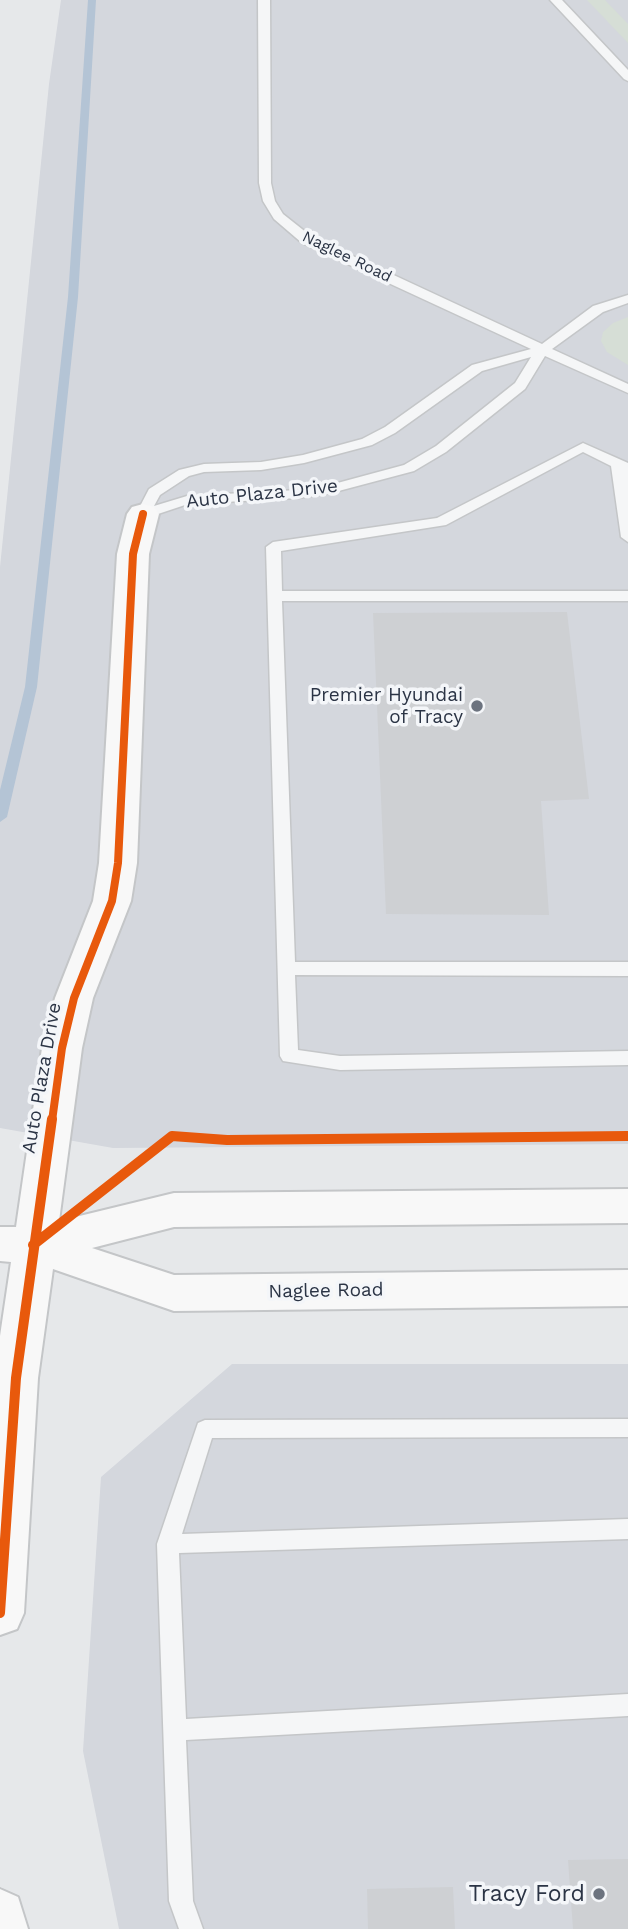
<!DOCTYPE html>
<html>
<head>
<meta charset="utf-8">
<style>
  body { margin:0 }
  canvas { display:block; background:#e6e8ea }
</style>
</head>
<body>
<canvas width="628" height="1929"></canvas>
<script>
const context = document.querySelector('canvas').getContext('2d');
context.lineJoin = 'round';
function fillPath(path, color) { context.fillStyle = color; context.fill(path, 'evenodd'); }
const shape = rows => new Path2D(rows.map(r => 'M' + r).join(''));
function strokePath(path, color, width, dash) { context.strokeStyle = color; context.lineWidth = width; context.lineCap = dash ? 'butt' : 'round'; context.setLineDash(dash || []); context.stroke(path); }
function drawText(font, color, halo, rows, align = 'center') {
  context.font = font + ' "Work Sans",sans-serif'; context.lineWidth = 7; context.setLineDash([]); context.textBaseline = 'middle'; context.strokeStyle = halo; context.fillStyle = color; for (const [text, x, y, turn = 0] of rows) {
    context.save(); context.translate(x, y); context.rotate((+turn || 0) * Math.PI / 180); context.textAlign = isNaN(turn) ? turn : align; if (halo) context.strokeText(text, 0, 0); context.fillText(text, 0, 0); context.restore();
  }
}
fillPath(shape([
  [61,0,628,0,628,1144,113,1148,0,1128,0,567,49,84],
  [232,1364,628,1364,628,1929,119,1929,83,1751,101,1477]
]), '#d4d7dd');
fillPath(shape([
  [587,0,605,0,628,24,628,43],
  [628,317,628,365,607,352,601,341,603,332,613,323]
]), '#d6ded6');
fillPath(shape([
  [88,0,96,0,78,297,37,687,7,817,0,822,0,790,25,687,68,297,88,0]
]), '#b4c4d5');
fillPath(shape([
  [567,612,589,799,541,801,549,915,386,914,373,613],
  [628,1859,628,1929,573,1929,568,1860],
  [453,1887,455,1929,368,1929,367,1889]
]), '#ced0d3');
const lane = shape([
  [258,0,270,0,271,183,275,201,283,214,312,237,542,344,593,306,628,295,628,303,603,312,552,349,628,384,628,393,545,356,525,389,446,452,414,471,331,493,298,498,188,504,143,519,138,517,136,514,149,489,179,470,204,464,261,462,303,455,362,439,385,427,472,365,531,349,302,243,274,219,263,201,259,183,258,0],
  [531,357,515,383,436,446,404,465,330,485,298,490,187,496,154,506,160,495,189,476,204,472,261,470,304,463,372,445,395,433,482,371,531,357],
  [550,0,562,0,628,70,628,81,624,79,550,0],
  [583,443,628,463,628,542,621,537,611,466,583,452,446,525,281,551,282,591,628,591,628,601,282,601,295,962,628,962,628,976,295,975,298,1050,340,1056,628,1051,628,1065,340,1070,283,1061,280,1056,266,547,273,542,437,518,583,443],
  [628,1419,628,1437,212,1438,182,1534,628,1519,628,1539,179,1553,186,1719,628,1694,628,1716,186,1740,193,1901,203,1929,179,1929,169,1901,157,1544,198,1423,205,1420,628,1419]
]);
const secondary = shape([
  [143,504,154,507,159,514,149,554,137,863,131,901,93,998,82,1048,59,1221,174,1193,628,1189,628,1223,174,1227,92,1248,174,1275,628,1270,628,1306,174,1311,53,1269,38,1378,24,1613,17,1629,0,1635,0,1336,11,1262,0,1261,0,1227,16,1227,42,1048,55,998,93,901,99,863,117,554,127,514,132,507,143,504],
  [0,1889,18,1897,28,1929,0,1929,0,1889]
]);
strokePath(lane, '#c4c6c8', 3);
strokePath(secondary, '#c4c6c8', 4);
fillPath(lane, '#f5f6f7');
fillPath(secondary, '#f8f8f8');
strokePath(shape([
  [52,1121,62,1048,74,998,112,901,118,863,133,554,143,514]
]), '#e8590c', 8);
strokePath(shape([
  [33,1245,172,1136,227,1140,628,1136],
  [0,1613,16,1378,52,1119]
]), '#e8590c', 10);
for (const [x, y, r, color] of [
  [477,706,7,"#6c737f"],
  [599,1894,7,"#6c737f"]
]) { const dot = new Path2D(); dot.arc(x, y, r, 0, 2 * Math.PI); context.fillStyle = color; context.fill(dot); strokePath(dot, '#f4f6f9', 2.5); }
drawText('16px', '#2b3445', '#f4f6f9', [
  ["Naglee Road",347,257,26]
]);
drawText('19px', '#2b3445', '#f4f6f9', [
  ["Auto Plaza Drive",262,494,-6],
  ["Auto Plaza Drive",42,1078,-80],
  ["Naglee Road",326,1291,-1]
]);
drawText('19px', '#2b3445', '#f4f6f9', [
  ["Premier Hyundai",463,695],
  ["of Tracy",463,717]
], 'right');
drawText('23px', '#2b3445', '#f4f6f9', [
  ["Tracy Ford",585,1894]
], 'right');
</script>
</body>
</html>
